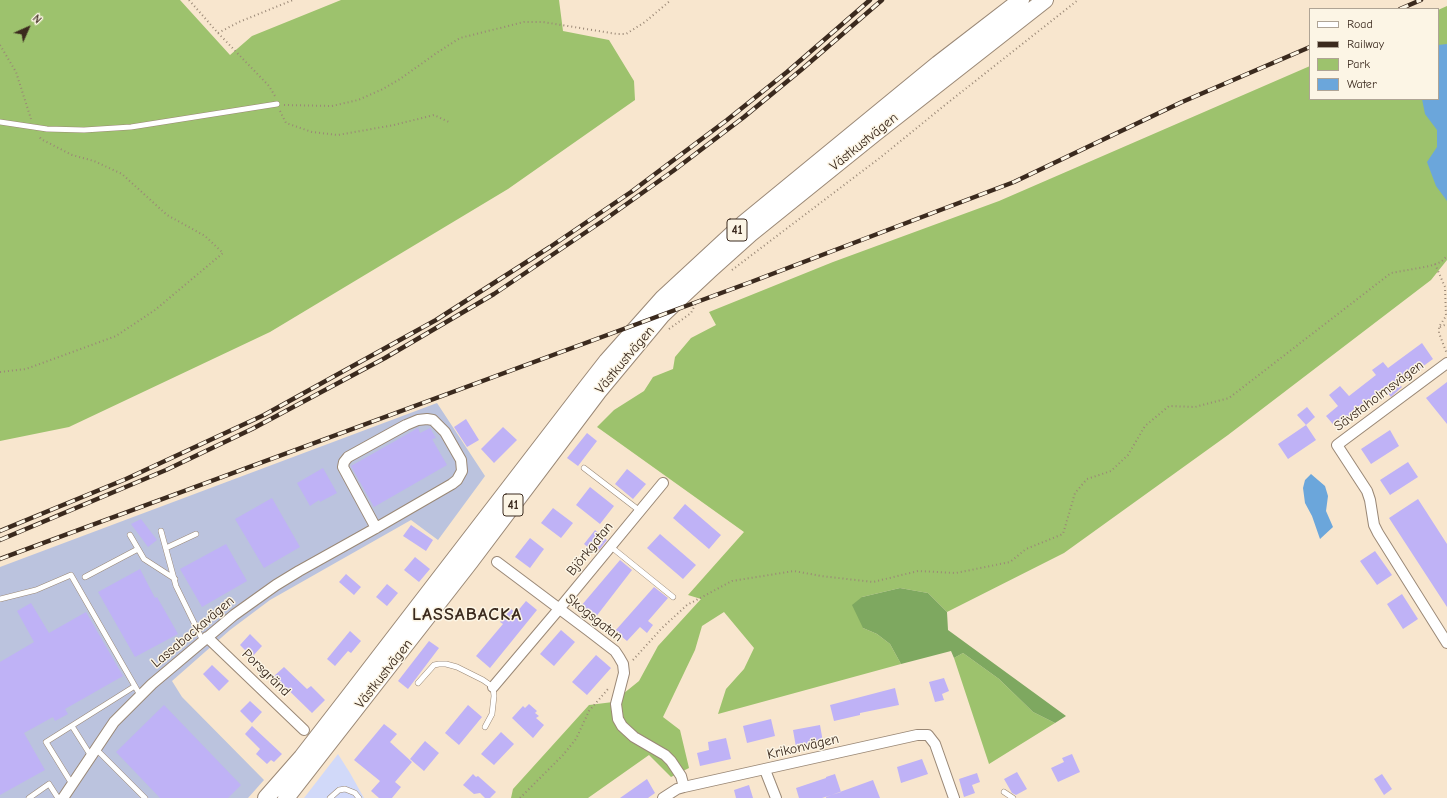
<!DOCTYPE html>
<html>
<head>
<meta charset="utf-8">
<style>
  body { margin:0 }
  #map { position:relative; width:1447px; height:798px; overflow:hidden; background:#f8e6ce; font-family:"Comic Neue",sans-serif }
  canvas { display:block }
  .legend { position:absolute; left:1309px; top:8px; width:130px; height:92px; box-sizing:border-box; background:#fcf5e5; border:1px solid #afa495; margin:0; padding:5px 7px; list-style:none; font-size:12px; color:#3b2a1e }
  .legend li { display:flex; align-items:center; gap:8px; height:20px }
  .legend b { width:20px; border:1px solid #afa495 }
  .north { position:absolute; left:8px; top:8px; width:40px; height:40px; -webkit-text-stroke:3px #fcf5e5; paint-order:stroke; rotate:45deg; font-size:11px; font-weight:700; line-height:16px; text-align:center; color:#3b2a1e }
  .north::after { content:''; display:block; margin:auto; width:14px; height:18px; background:#3b2a1e; clip-path:polygon(50% 0,100% 100%,50% 72%,0 100%) }
</style>
</head>
<body>
<div id="map">
<canvas width="1447" height="798"></canvas>
<ul class="legend">
<li><b style="height:5px;background:#fff"></b>Road</li>
<li><b style="height:5px;background:#3b2a1e"></b>Railway</li>
<li><b style="height:11px;background:#9dc26d"></b>Park</li>
<li><b style="height:11px;background:#6ba6db"></b>Water</li>
</ul>
<div class="north">N</div>
</div>
<script>
const context = document.querySelector('canvas').getContext('2d');
context.lineJoin = 'round';
function fillPath(path, color) { context.fillStyle = color; context.fill(path, 'evenodd'); }
const shape = rows => new Path2D(rows.map(r => 'M' + r).join(''));
function strokePath(path, color, width, dash) { context.strokeStyle = color; context.lineWidth = width; context.lineCap = dash ? 'butt' : 'round'; context.setLineDash(dash || []); context.stroke(path); }
function drawText(font, color, halo, rows, align = 'center') {
  context.font = font + ' "Comic Neue",sans-serif'; context.lineWidth = 3; context.setLineDash([]); context.textBaseline = 'middle'; context.strokeStyle = halo; context.fillStyle = color; for (const [text, x, y, turn = 0] of rows) {
    context.save(); context.translate(x, y); context.rotate((+turn || 0) * Math.PI / 180); context.textAlign = isNaN(turn) ? turn : align; if (halo) context.strokeText(text, 0, 0); context.fillText(text, 0, 0); context.restore();
  }
}
fillPath(shape([
  [338,754,350,773,364,798,304,798]
]), '#d1d9f9');
fillPath(shape([
  [437,403,485,476,438,540,411,520,270,600,230,630,172,681,182,697,264,780,248,798,0,798,0,567]
]), '#bbc3de');
fillPath(shape([
  [0,0,180,0,230,55,252,36,341,0,559,0,563,31,609,40,634,81,635,100,508,189,270,332,69,427,0,441],
  [1447,6,1447,260,1431,280,1228,435,1064,553,947,612,928,593,900,588,862,597,863,628,877,634,890,644,901,664,718,714,726,689,744,669,754,648,724,612,702,626,695,650,663,717,680,730,689,768,671,777,649,755,588,798,511,798,513,789,589,705,613,702,639,681,658,646,701,599,688,595,744,532,597,427,614,410,644,391,653,377,673,369,675,357,691,338,716,325,709,312,833,262,999,201,1310,66,1310,99,1438,99,1438,10],
  [963,653,999,679,1033,712,1055,723,989,764,954,658]
]), '#9dc26d');
fillPath(shape([
  [900,588,928,593,947,612,948,630,1066,716,1055,723,1033,712,999,679,963,653,954,658,951,651,901,664,890,644,877,634,863,628,852,605,862,597]
]), '#7ea860');
fillPath(shape([
  [1447,44,1447,201,1436,186,1427,162,1437,147,1437,130,1425,114,1422,99,1438,99,1438,45],
  [1311,474,1325,486,1328,496,1326,511,1333,527,1320,539,1312,516,1305,503,1303,488,1305,480]
]), '#6ba6db');
fillPath(shape([
  [1422,343,1433,359,1399,384,1402,387,1391,397,1384,389,1364,405,1365,406,1337,429,1326,416,1338,406,1329,395,1340,386,1349,396,1376,375,1372,370,1383,362,1388,368],
  [1447,382,1447,424,1426,398],
  [1307,407,1315,417,1306,425,1297,415],
  [466,419,479,440,467,447,454,427],
  [1306,425,1316,440,1288,459,1278,444],
  [503,427,517,440,494,463,481,449],
  [418,428,420,433,430,428,436,438,432,439,447,465,374,507,351,466],
  [1390,430,1399,446,1371,464,1361,449],
  [587,433,597,441,578,466,567,458],
  [1408,462,1418,477,1390,495,1380,480],
  [323,468,337,493,320,502,319,500,310,506,297,483],
  [627,469,646,484,633,499,615,484],
  [590,487,614,506,600,524,576,505],
  [272,498,300,547,264,568,235,519],
  [1418,499,1447,544,1447,607,1389,518],
  [685,504,721,535,709,549,673,518],
  [553,508,573,523,561,538,541,523],
  [141,519,157,540,148,547,131,524],
  [411,525,433,540,426,551,403,536],
  [595,530,607,540,596,554,584,544],
  [660,534,696,565,683,579,647,548],
  [530,538,544,549,530,568,515,557],
  [226,544,247,581,202,607,180,569],
  [1375,551,1392,575,1377,585,1360,561],
  [415,557,430,569,419,582,404,570],
  [620,560,632,570,595,618,581,606],
  [140,569,155,598,157,597,178,634,135,657,98,592],
  [346,574,361,587,354,595,339,582],
  [387,584,398,593,387,606,376,597],
  [654,587,668,598,648,621,653,625,647,633,640,627,627,641,615,631],
  [1402,594,1418,619,1403,629,1387,604],
  [526,601,537,610,490,668,476,656,503,624,500,622,511,609,516,613],
  [31,603,49,633,86,612,123,676,65,709,68,714,55,721,53,717,24,733,45,770,0,795,0,662,34,642,17,611],
  [561,630,575,642,554,666,540,654],
  [350,631,361,641,351,653,348,651,335,666,327,659],
  [250,634,262,646,252,657,240,645],
  [429,641,439,648,408,689,398,681],
  [596,655,611,668,587,695,572,682],
  [212,665,229,681,219,691,203,674],
  [284,667,307,689,311,686,325,700,312,713,274,676],
  [944,678,949,691,942,694,944,700,935,702,929,682],
  [895,688,899,705,860,713,860,715,834,721,830,705],
  [250,701,262,712,252,723,240,711],
  [529,704,537,711,535,713,539,716,536,718,544,725,533,738,512,718,523,706,525,708],
  [164,705,241,785,228,798,160,798,116,752],
  [468,705,482,717,459,745,445,733],
  [771,719,775,736,747,743,743,726],
  [384,724,397,734,390,742,412,762,395,782,401,787,392,798,379,798,371,791,380,781,354,760],
  [820,725,823,742,796,747,793,730],
  [252,726,282,754,274,762,271,760,267,764,256,754,260,749,245,734],
  [501,732,514,744,494,765,481,754],
  [726,738,731,759,700,766,697,753,709,750,708,742],
  [425,741,439,753,424,771,410,759],
  [1072,754,1080,772,1058,782,1051,768,1064,762,1062,758],
  [922,759,928,774,901,783,897,767],
  [1017,772,1027,789,1016,795,1012,793,1004,779],
  [977,773,980,782,972,785,975,793,964,797,959,779],
  [473,774,476,777,478,776,496,792,490,798,485,798,480,793,474,794,463,785],
  [835,774,841,792,822,798,799,798,796,788,826,778,826,777],
  [1382,774,1392,789,1384,795,1374,779],
  [647,779,655,793,648,798,620,798],
  [873,780,880,798,826,798,826,797],
  [749,785,753,798,736,798,734,790]
]), '#bfb2f6');
const service = shape([
  [0,122,47,129,84,130,131,127,277,104],
  [584,468,640,511],
  [161,531,176,586,203,641],
  [130,535,144,559,175,579],
  [610,546,673,597],
  [166,548,196,534],
  [85,577,138,549],
  [0,599,36,590,71,575,140,695],
  [418,683,434,665,439,664,446,664,457,667,483,680,493,687,494,696,492,714,485,727],
  [72,726,91,756],
  [96,749,145,798],
  [72,784,46,742,135,686],
  [1004,792,1013,798],
  [29,798,49,784,58,798],
  [330,798,339,790,345,789,355,793,359,798]
]);
const minor = shape([
  [1447,363,1337,445,1367,491,1370,500,1374,525,1378,533,1447,643],
  [497,562,589,631,615,651,619,657,623,664,624,673,616,704,618,719,622,726,634,737,665,755,671,761,681,776,684,787],
  [207,637,304,730],
  [493,687,559,609,663,483],
  [765,770,776,798],
  [63,798,114,722,152,684,234,615,276,585,299,571,376,528,452,484,457,480,462,471,461,460,445,432,433,420,427,419,418,420,406,425,348,457,344,462,343,467,376,528],
  [663,798,677,789,684,787,917,735,928,735,935,744,954,798]
]);
const primary = shape([
  [266,798,302,757,350,695,586,388,607,361,663,298,743,224,938,64,1021,0],
  [286,798,470,562,598,392,662,315,710,270,750,234,874,134,1045,0]
]);
strokePath(service, '#9a8876', 6);
strokePath(minor, '#9a8876', 12);
strokePath(primary, '#9a8876', 18);
strokePath(shape([
  [189,0,218,33,269,86,275,96],
  [218,33,239,22,293,0],
  [0,45,16,72,31,119],
  [284,105,332,106,358,100,383,89,400,79,438,52,460,38,524,22,543,22,617,34,626,34,645,22,671,0],
  [280,111,286,123,312,132,338,135,394,125,434,115,451,123],
  [1435,264,1445,287,1446,316,1439,327,1439,333,1447,354],
  [732,270,881,157,945,105,1078,0],
  [1440,327,1447,324],
  [669,329,691,313,696,303],
  [0,372,26,369,116,336,155,310,223,253,205,236,167,215,122,174,94,161,72,155,41,139,39,136],
  [633,660,662,628,687,605,732,581,794,571,821,576,873,582,918,571,956,573,1010,562,1026,549,1063,534,1075,493,1087,479,1111,471,1128,455,1145,426,1169,406,1195,407,1229,398,1391,273,1430,266,1441,262,1447,256],
  [520,798,563,755,576,739,589,711,608,689]
]), '#9a8876', 2, [1, 3]);
strokePath(service, '#fff', 5);
strokePath(minor, '#fff', 10);
strokePath(primary, '#fff', 16);
const rail = shape([
  [1400,9,1421,0],
  [0,531,126,479,264,415,436,320,550,247,631,192,727,120,787,72,870,0],
  [0,540,166,470,252,429,385,358,494,294,607,218,673,171,744,117,801,70,882,0],
  [0,559,751,282,1014,182,1182,102,1310,47]
]);
strokePath(rail, '#3b2a1e', 4.5);
strokePath(rail, '#fcf5e5', 3, [9]);
for (const [x, y, w] of [
  [737,230,20],
  [513,505,20]
]) { const box = new Path2D(); box.roundRect(x - w / 2, y - 11, w, 22, 3); context.fillStyle = '#fcf5e5'; context.fill(box); strokePath(box, '#3b2a1e', 1); }
drawText('bold 13px', '#3b2a1e', null, [
  ["41",737,230],
  ["41",513,505]
]);
drawText('14px', '#3b2a1e', '#fcf5e5', [
  ["Västkustvägen",864,142,-39],
  ["Västkustvägen",625,360,-50],
  ["Sävstaholmsvägen",1379,396,-37],
  ["Björkgatan",590,549,-51],
  ["Skogsgatan",594,618,38],
  ["Lassabackavägen",193,632,-40],
  ["Porsgränd",266,673,44],
  ["Västkustvägen",384,674,-52],
  ["Krikonvägen",803,747,-13]
]);
context.letterSpacing = '1px';
drawText('bold 18px', '#3b2a1e', '#fcf5e5', [
  ["LASSABACKA",467,615]
]);
context.letterSpacing = '0px';
</script>
</body>
</html>
